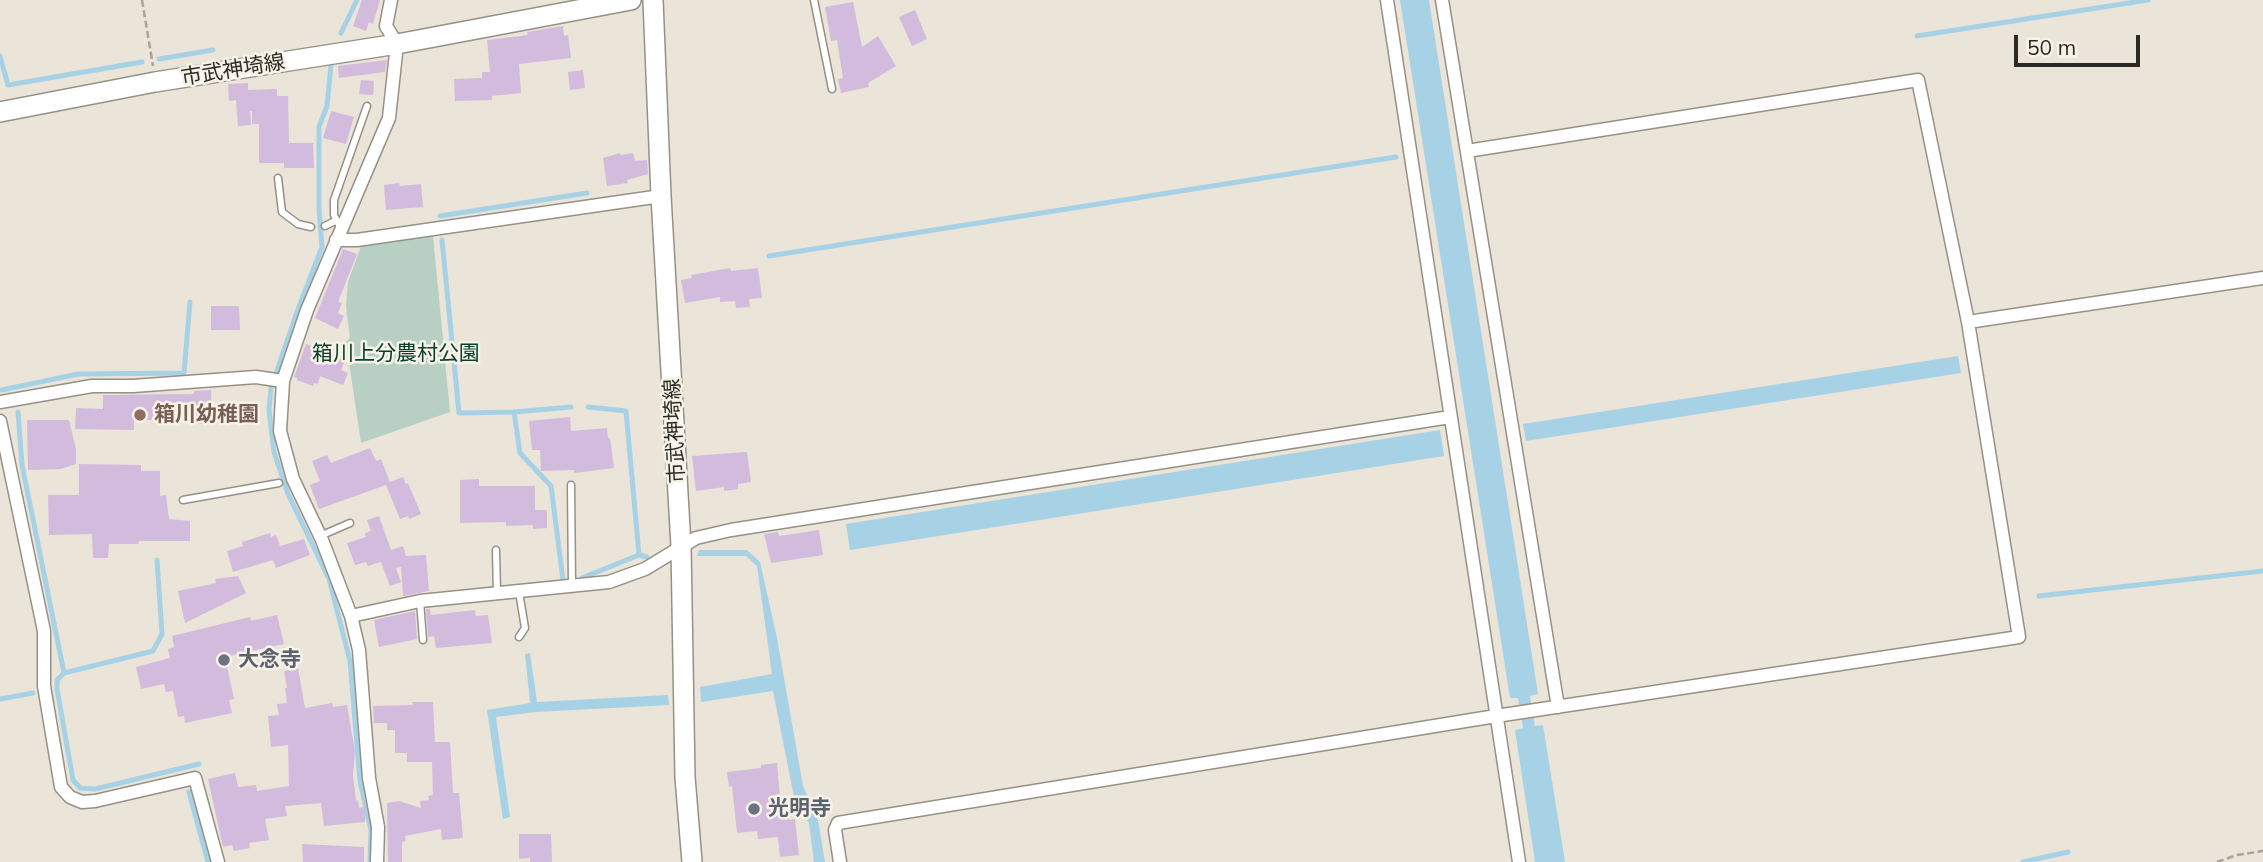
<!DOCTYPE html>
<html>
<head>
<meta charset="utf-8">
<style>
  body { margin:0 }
  #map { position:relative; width:2263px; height:862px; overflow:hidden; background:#eae4d9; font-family:Mulish,sans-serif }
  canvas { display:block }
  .scale { position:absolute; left:2014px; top:35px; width:126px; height:32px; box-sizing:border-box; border:4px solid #2c2a25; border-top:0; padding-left:9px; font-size:21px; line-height:24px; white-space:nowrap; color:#2c2a25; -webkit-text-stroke:5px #f7f2e7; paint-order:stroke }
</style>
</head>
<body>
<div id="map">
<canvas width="2263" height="862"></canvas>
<div class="scale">50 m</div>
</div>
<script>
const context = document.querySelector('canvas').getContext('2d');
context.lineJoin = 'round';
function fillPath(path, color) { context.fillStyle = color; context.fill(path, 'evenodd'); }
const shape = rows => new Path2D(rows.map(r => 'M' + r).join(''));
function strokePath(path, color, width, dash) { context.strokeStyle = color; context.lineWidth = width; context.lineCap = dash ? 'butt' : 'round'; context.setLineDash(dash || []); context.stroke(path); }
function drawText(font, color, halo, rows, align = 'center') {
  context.font = font + ' Mulish,"Noto Sans JP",sans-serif'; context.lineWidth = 5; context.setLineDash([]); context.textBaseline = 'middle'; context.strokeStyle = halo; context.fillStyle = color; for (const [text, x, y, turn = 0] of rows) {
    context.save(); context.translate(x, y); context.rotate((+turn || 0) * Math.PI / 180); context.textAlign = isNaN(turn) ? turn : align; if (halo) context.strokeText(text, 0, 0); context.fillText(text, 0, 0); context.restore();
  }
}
fillPath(shape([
  [433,236,450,412,361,443,346,342,350,338,346,307,348,282,361,246]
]), '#b8d0c3');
fillPath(shape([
  [1400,0,1429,0,1538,694,1530,696,1535,726,1543,725,1565,862,1535,862,1515,730,1523,728,1518,698,1510,698],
  [1958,356,1961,373,1526,441,1523,424],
  [1440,430,1444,456,850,550,846,524],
  [699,550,747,550,760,562,777,638,803,786,818,820,825,862,814,862,809,823,796,807,773,691,701,702,700,687,772,674,757,566,746,556,697,556],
  [530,653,537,702,668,695,669,705,536,712,496,717,510,817,503,819,487,710,530,703,525,654]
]), '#a7d2e6');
strokePath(shape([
  [341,33,357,0],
  [1917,36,2148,0],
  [0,56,8,85,142,62],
  [159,59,213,50],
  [331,65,327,106,319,127,319,209,322,247,298,309,271,388,269,410,274,452,288,494,329,579,350,661,360,781,371,830,370,862],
  [440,216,587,193],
  [442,240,459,413,514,412,571,407],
  [769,256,1396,157],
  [2,390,78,374,184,373,190,302],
  [588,407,626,411,639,555,647,557],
  [18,412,22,465,64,673,57,680,57,689,73,780,80,788,95,789,199,764],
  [514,412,520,453,551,486,563,580],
  [582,578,639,555],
  [2039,596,2263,571],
  [64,673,153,651,162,634,157,560],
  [0,699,33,693],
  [189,792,208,862],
  [2023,862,2068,852]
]), '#a7d2e6', 5);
fillPath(shape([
  [362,0,380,0,373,24,369,22,366,31,353,26],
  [853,2,862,47,878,36,896,66,868,83,869,87,841,93,838,79,843,78,837,40,831,41,825,7],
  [915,10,927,39,912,46,899,17],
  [563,26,564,36,568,35,571,58,519,64,521,93,492,96,492,100,455,101,454,79,482,78,482,72,490,72,487,40,528,35,527,32],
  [387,60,385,72,339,78,338,66],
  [583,70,585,88,570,90,568,72],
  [361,80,374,81,373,95,359,94],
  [248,83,248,90,277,89,277,96,288,96,289,143,313,143,314,168,284,168,284,163,259,163,259,124,252,124,252,111,250,111,251,125,238,126,236,100,229,101,228,84],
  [331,111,354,117,346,144,323,138],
  [620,153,621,155,633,153,635,161,647,160,648,174,627,180,628,183,607,186,603,158],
  [399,183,400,186,421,184,423,207,386,210,384,185],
  [343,249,357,254,338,302,342,303,338,313,344,316,338,329,315,318],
  [730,268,731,271,758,268,762,298,749,299,750,307,736,308,735,301,720,302,720,297,685,303,681,280,692,278,691,275],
  [211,306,239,306,240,330,211,330],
  [306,344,345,360,341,370,348,373,343,385,320,376,318,384,314,383,313,386,297,380,297,378,294,377],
  [211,390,212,424,194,424,194,420,134,420,134,430,75,429,76,408,103,409,103,395,194,394,194,391],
  [570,417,571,431,607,428,608,438,610,438,614,468,574,473,574,470,541,471,540,450,532,450,529,421],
  [27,420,69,420,76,449,76,464,61,469,28,470],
  [370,448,376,461,381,459,390,482,403,477,406,484,408,483,421,514,409,519,408,516,400,519,386,485,319,509,310,485,320,481,312,461,327,455,331,463],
  [747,452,751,482,738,484,738,489,724,491,724,487,696,491,692,456],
  [79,464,141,465,141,471,160,471,160,496,166,495,169,519,190,521,190,541,139,541,138,544,109,544,108,558,93,558,92,534,49,535,48,495,79,495],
  [479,479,479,486,535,486,535,510,547,510,547,528,533,529,533,525,506,526,506,522,460,523,460,480],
  [379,516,391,550,403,546,406,556,426,555,429,591,403,596,401,567,396,568,401,582,390,586,381,562,368,566,366,562,355,565,347,543,366,537,365,533,371,531,367,520],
  [819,530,823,555,771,563,764,534,778,532,779,536],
  [270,533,271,537,276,535,280,546,304,539,310,555,276,568,273,560,233,572,227,551,243,546,242,542],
  [238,576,246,593,185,623,178,591,216,583,215,579],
  [426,609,430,609,431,615,475,610,476,616,488,615,492,643,436,648,434,636,428,637],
  [415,611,417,639,379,647,374,620],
  [277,615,284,644,225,657,234,699,229,700,232,713,185,723,184,716,178,717,173,691,166,692,164,684,141,689,136,667,170,658,168,649,174,647,172,636,250,617,251,621],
  [298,668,305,708,332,703,333,707,347,705,355,752,353,775,356,801,358,800,359,808,365,807,365,822,324,826,321,803,285,806,287,816,265,819,269,840,249,843,250,848,234,851,232,845,223,847,208,779,235,773,238,787,256,785,257,791,289,786,288,745,271,747,268,716,279,715,277,704,287,703,285,688,287,688,284,671],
  [412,702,433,702,435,742,450,742,453,793,459,793,463,838,442,840,441,829,405,836,406,841,402,842,402,862,388,862,387,803,399,801,421,808,420,801,429,800,428,796,433,795,432,762,407,762,407,753,395,753,395,730,387,730,387,723,374,723,373,706,413,705],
  [777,763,781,809,787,808,789,820,795,819,799,855,780,857,778,837,758,839,757,831,737,833,732,786,729,787,727,772,761,768,761,765],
  [519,834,551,834,552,862,530,862,530,858,519,859],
  [302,844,364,847,364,862,303,862]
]), '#d3bbdd');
const lane = shape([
  [814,0,832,89],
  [278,178,282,212,298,224,311,227],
  [325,226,337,220],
  [340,227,334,215,334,200,367,106],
  [571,485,572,585],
  [183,500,279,483],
  [320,536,350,523],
  [496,550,497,594],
  [420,601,423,640],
  [519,637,525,628,519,592]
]);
const street = shape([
  [1387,0,1519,862],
  [1442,0,1558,707],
  [336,240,357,240,661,196],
  [1968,322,2263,278],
  [0,402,92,386,133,386,256,377,283,381],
  [0,421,44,631,44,686,61,787,70,797,82,802,95,801,195,778,218,862],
  [351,616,420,601,609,582,645,569,696,538,731,530,1450,417],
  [377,862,378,827,369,778,359,650,351,616,322,540,293,479,280,431,283,381,307,310,389,118,397,44,386,26,391,0],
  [840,862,835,830,838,823,1496,716,2019,637,1968,322,1918,80,1467,151]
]);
const secondary = shape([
  [653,0,661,196,681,546,685,777,692,862],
  [0,112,155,82,397,44,631,0]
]);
strokePath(lane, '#969187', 9);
strokePath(street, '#969187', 15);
strokePath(secondary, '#969187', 22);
strokePath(shape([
  [142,0,153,66],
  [2217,862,2237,855,2263,851]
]), '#a8a49b', 2.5, [7, 3.5]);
strokePath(lane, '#fff', 6);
strokePath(street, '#fff', 12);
strokePath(secondary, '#fff', 19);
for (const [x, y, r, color] of [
  [140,415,7,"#8d6e63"],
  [224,660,7,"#6b7280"],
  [754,809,7,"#6b7280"]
]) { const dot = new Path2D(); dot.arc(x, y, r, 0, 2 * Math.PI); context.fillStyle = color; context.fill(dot); strokePath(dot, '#f7f2e7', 2.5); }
drawText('21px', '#2c2a25', '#f7f2e7', [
  ["市武神埼線",233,70,-9],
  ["市武神埼線",675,431,-93]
]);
drawText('21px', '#0a402b', '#f7f2e7', [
  ["箱川上分農村公園",396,354]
]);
drawText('bold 21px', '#785e54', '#f7f2e7', [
  ["箱川幼稚園",154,415]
], 'left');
drawText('bold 21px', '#5b616d', '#f7f2e7', [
  ["大念寺",238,660],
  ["光明寺",768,809]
], 'left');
</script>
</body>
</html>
